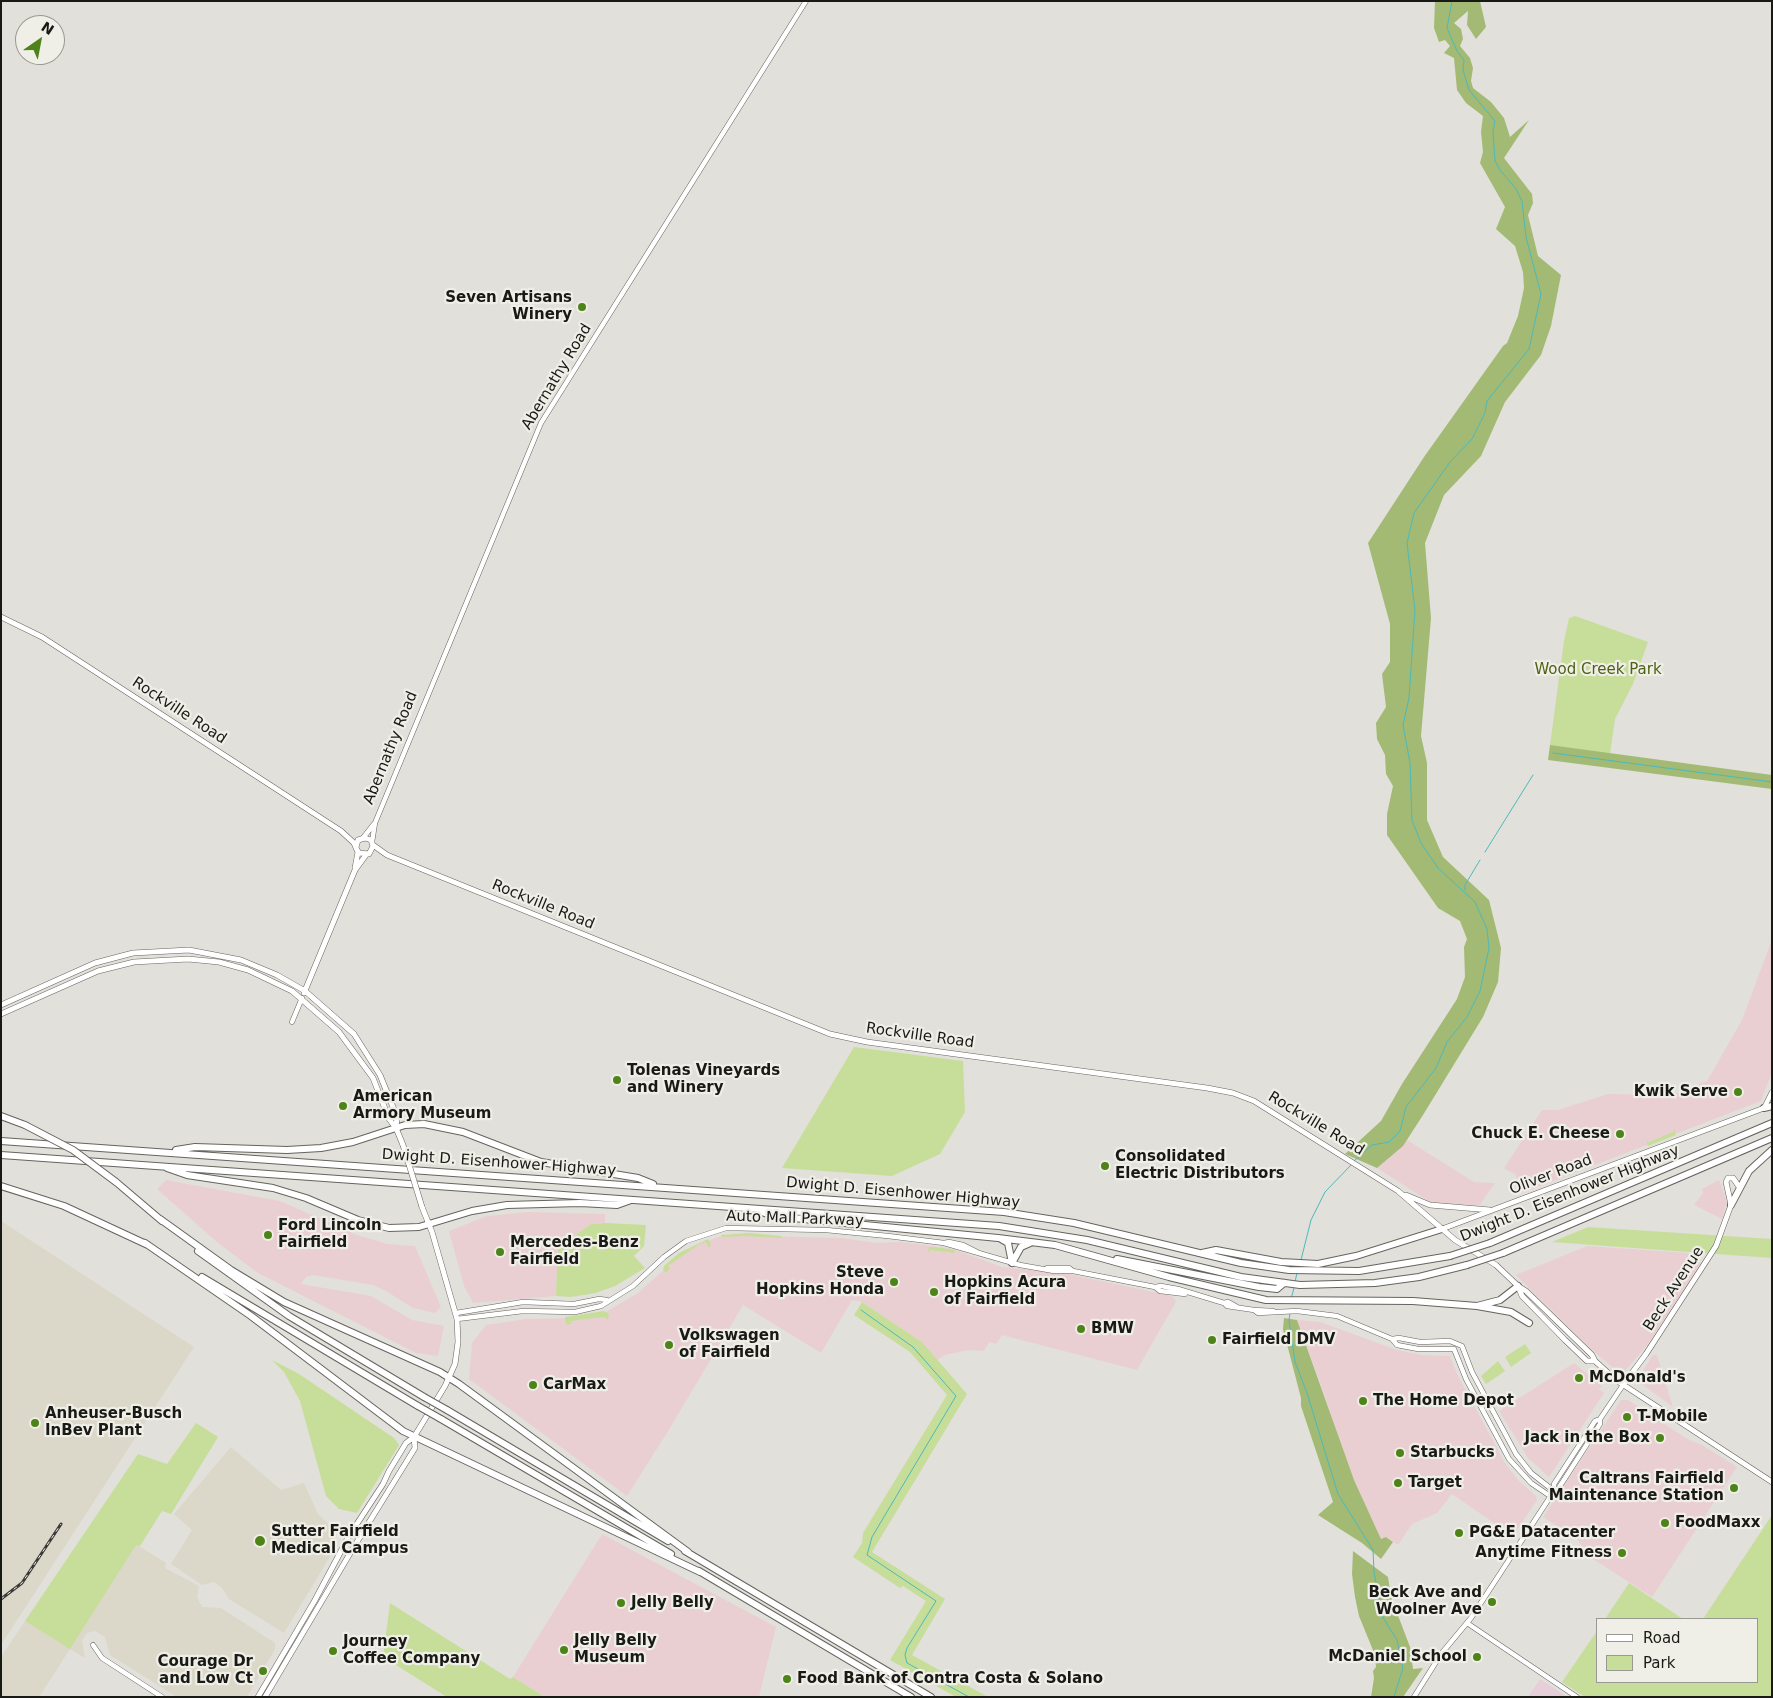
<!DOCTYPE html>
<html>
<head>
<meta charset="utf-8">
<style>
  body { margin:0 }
  #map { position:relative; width:1773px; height:1698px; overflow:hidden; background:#e2e0da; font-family:"DejaVu Sans",sans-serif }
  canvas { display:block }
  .frame { position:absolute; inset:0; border:2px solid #191916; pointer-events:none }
  .legend { position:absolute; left:1596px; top:1618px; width:162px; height:65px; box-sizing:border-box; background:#efeee7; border:1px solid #999993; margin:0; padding:6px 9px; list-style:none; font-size:15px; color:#191916 }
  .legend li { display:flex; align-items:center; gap:10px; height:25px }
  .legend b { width:25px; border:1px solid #999993 }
  .north { position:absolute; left:15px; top:15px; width:50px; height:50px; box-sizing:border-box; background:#efeee7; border:1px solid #999993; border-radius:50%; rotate:33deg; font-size:14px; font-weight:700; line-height:20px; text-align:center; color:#191916 }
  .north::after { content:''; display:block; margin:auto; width:18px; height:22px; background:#4e8319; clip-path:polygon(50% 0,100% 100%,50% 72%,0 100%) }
</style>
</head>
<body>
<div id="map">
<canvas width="1773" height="1698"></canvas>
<div class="frame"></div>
<ul class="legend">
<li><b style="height:6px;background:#fff"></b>Road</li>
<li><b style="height:14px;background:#c6de99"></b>Park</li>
</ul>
<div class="north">N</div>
</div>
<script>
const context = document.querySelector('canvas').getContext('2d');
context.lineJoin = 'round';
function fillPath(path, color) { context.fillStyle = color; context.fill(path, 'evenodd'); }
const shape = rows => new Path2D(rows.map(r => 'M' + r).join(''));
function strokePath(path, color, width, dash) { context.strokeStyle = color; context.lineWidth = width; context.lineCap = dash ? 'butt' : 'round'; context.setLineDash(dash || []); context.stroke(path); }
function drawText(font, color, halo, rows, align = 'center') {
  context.font = font + ' "DejaVu Sans",sans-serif'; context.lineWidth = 4.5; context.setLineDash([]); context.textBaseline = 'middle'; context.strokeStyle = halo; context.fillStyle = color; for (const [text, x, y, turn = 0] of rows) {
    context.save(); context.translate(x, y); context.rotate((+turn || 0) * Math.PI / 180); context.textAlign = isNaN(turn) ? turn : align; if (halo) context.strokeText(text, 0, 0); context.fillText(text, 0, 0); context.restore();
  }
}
fillPath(shape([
  [1772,939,1772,1072,1761,1101,1522,1193,1516,1175,1504,1168,1542,1110,1558,1110,1608,1094,1672,1095,1707,1081,1742,1020],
  [1407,1140,1474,1182,1495,1183,1479,1206,1430,1202,1377,1168],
  [166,1180,280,1201,357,1235,388,1244,415,1246,441,1307,435,1313,413,1308,386,1291,373,1285,313,1275,306,1277,301,1284,371,1296,412,1320,444,1326,438,1356,416,1353,258,1273,218,1243,157,1189],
  [1719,1180,1727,1202,1722,1219,1694,1205,1703,1193,1702,1189],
  [528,1212,605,1214,605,1223,591,1224,570,1239,558,1243,556,1296,473,1303,464,1286,449,1231,487,1216],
  [734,1235,840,1238,877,1243,900,1242,950,1248,1002,1267,1068,1274,1172,1296,1176,1302,1137,1370,1002,1335,996,1344,989,1342,984,1351,969,1350,945,1355,937,1360,922,1342,862,1302,852,1300,821,1353,743,1305,670,1428,627,1496,469,1379,472,1343,486,1325,526,1319,582,1318,604,1313,638,1293,686,1250,718,1237],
  [1587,1246,1690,1253,1701,1264,1647,1345,1625,1371,1617,1371,1592,1350,1516,1275],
  [1297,1320,1320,1322,1397,1350,1421,1355,1450,1356,1458,1376,1505,1463,1518,1480,1536,1496,1537,1500,1513,1536,1452,1494,1437,1513,1412,1524,1398,1545,1387,1537,1381,1539,1344,1458,1326,1399],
  [1653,1355,1657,1355,1673,1407,1639,1382,1640,1375],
  [1574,1363,1602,1386,1599,1389,1604,1393,1549,1477,1528,1458,1499,1411],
  [1621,1400,1628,1400,1689,1440,1702,1445,1737,1467,1652,1597,1590,1557,1577,1539,1543,1517],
  [602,1534,776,1627,759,1697,545,1697,513,1677]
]), '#eacfd2');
fillPath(shape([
  [1,1221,194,1347,1,1645],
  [231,1447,281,1490,304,1483,318,1514,331,1527,330,1530,337,1545,284,1633,229,1599,222,1588,214,1582,202,1585,171,1564,192,1530,174,1514],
  [136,1544,166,1563,165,1568,199,1586,197,1597,202,1607,221,1608,275,1643,275,1649,247,1697,177,1697,110,1655,105,1637,95,1631,87,1633,82,1640,85,1658,70,1649,39,1697,1,1697,1,1657,25,1621,70,1648]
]), '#dbd7c9');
fillPath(shape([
  [1540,1679,1560,1692,1567,1697,1528,1697]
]), '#e7cfda');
fillPath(shape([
  [1575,616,1648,642,1633,684,1615,719,1610,754,1550,745,1564,641,1569,618],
  [854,1047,963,1061,965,1112,940,1154,892,1176,782,1168],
  [1674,1128,1676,1135,1648,1146,1646,1140,1649,1142,1673,1132],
  [605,1223,646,1225,644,1246,634,1256,645,1268,615,1286,596,1293,571,1297,556,1296,558,1243,570,1239,591,1224],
  [1588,1227,1772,1239,1772,1258,1552,1242],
  [749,1233,781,1236,781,1238,744,1236,722,1237,721,1235],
  [708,1239,711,1245,709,1248,706,1242,698,1245,668,1266,670,1268,666,1273,663,1270,664,1266,679,1253],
  [929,1247,942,1248,955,1250,954,1253,931,1250,928,1253],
  [862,1302,922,1342,967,1394,872,1552,945,1599,912,1655,988,1697,956,1697,890,1660,926,1601,903,1586,900,1588,853,1557,862,1543,863,1533,947,1395,910,1352,854,1315],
  [604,1311,609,1314,608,1320,605,1317,585,1319,571,1321,571,1324,566,1325,565,1317],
  [1525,1344,1531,1353,1511,1367,1505,1357],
  [272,1360,299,1374,394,1438,399,1445,357,1513,339,1509,326,1496,300,1401,284,1372],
  [1498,1361,1505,1371,1486,1384,1481,1376],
  [196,1423,218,1437,171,1514,162,1511,140,1546,136,1545,70,1649,25,1621,138,1454,167,1464],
  [1772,1515,1772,1697,1585,1697,1562,1682,1597,1631,1597,1682,1757,1682,1757,1619,1703,1619],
  [1629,1583,1683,1619,1605,1619],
  [390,1603,510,1679,513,1677,545,1697,447,1697,383,1657]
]), '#c6de99');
fillPath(shape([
  [1435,1,1480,1,1486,27,1476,39,1467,25,1468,11,1454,23,1461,29,1463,39,1460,46,1470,58,1473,68,1471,81,1473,88,1491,102,1504,118,1510,137,1529,120,1504,158,1532,194,1533,203,1528,215,1538,256,1561,275,1551,326,1541,355,1505,402,1481,456,1444,495,1425,543,1431,618,1421,736,1427,763,1427,820,1443,857,1489,900,1501,948,1498,982,1483,1017,1423,1115,1403,1146,1377,1168,1345,1154,1381,1121,1402,1084,1457,999,1465,977,1464,947,1467,939,1460,921,1438,908,1387,835,1387,814,1393,786,1386,774,1385,755,1377,739,1376,723,1386,707,1382,674,1390,662,1390,624,1368,543,1424,457,1503,346,1507,343,1518,316,1524,288,1523,272,1515,246,1496,229,1505,207,1480,163,1483,152,1481,132,1483,116,1466,103,1457,90,1454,58,1444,53,1450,46,1445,40,1439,42,1434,28],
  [1550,745,1772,775,1772,789,1548,760],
  [1284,1318,1297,1320,1354,1480,1381,1539,1386,1537,1393,1542,1381,1559,1362,1543,1318,1515,1333,1502,1301,1406,1301,1398,1283,1329],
  [1353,1551,1388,1577,1391,1597,1410,1647,1413,1669,1423,1668,1403,1697,1371,1697,1374,1678,1373,1671,1376,1667,1375,1655,1359,1616,1355,1597,1352,1574]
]), '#a2ba74');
strokePath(shape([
  [1553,753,1772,782],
  [1485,852,1533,775],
  [1465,890,1465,885,1480,860],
  [1354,1161,1372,1145,1389,1142,1400,1131,1406,1107,1436,1068,1447,1042,1467,1017,1480,991,1489,948,1487,929,1475,902,1438,868,1421,843,1412,820,1410,763,1403,725,1409,698,1415,610,1407,543,1414,513,1450,462,1472,439,1485,413,1487,401,1529,349,1541,294,1526,237,1522,201,1516,189,1500,170,1495,161,1493,131,1495,121,1469,90,1463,70,1464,60,1457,51,1447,28,1452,1],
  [1301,1260,1311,1220,1325,1192,1352,1164],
  [1295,1282,1297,1273],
  [1291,1299,1294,1288],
  [861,1310,913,1347,956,1396,872,1537,867,1555,936,1601,907,1648,905,1655,907,1663,969,1697],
  [1290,1313,1289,1320,1295,1362,1307,1393,1338,1494,1373,1550,1374,1572,1382,1616,1397,1640,1403,1668,1394,1697]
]), '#4cb9bb', 1);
const tertiary = shape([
  [363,838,374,824],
  [372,842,375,823,541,423,806,1],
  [292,1022,302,998],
  [1764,1108,1772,1092],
  [944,1243,949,1242,963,1245,977,1252],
  [1047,1268,1069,1268,1073,1271,1155,1287,1160,1291,1185,1294],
  [1155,1287,1161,1286,1178,1289,1224,1303,1227,1306,1254,1310,1258,1313,1297,1311,1337,1316,1392,1339,1397,1345,1418,1349,1454,1349,1466,1379,1509,1459,1531,1483,1550,1496],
  [1224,1303,1228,1302,1237,1307],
  [1254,1310,1273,1311],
  [456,1313,523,1302,574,1304,599,1299,607,1300],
  [457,1319,523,1311,575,1312,601,1306,633,1286,664,1257,686,1241,726,1228,826,1230,888,1236,944,1243,1020,1265,1054,1271,1073,1271],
  [1392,1339,1399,1338,1420,1342,1450,1341,1462,1346,1472,1372,1516,1454,1531,1473,1554,1491],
  [1554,1491,1554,1484,1595,1421,1600,1419,1623,1385],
  [1467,1623,1577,1697],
  [93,1645,102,1658,162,1697],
  [1414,1697,1441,1654,1471,1618,1554,1491,1558,1489,1600,1424,1600,1419]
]);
const secondary = shape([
  [1,617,42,637,341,831,354,843,357,850,359,853,369,854,373,846,371,840,365,838,358,840,356,847],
  [373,845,387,855,830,1034,867,1042,1207,1088,1233,1093,1254,1101,1398,1191,1455,1240,1496,1265,1518,1286,1526,1291,1592,1355,1595,1361,1616,1380,1772,1482],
  [355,868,358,852],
  [304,993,355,870,366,855],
  [1,1005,95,963,133,953,189,950,241,960,277,975,305,991,354,1034,380,1075,397,1117,396,1127],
  [1,1014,98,971,134,962,188,959,219,962,248,970,292,991,339,1032,373,1078,389,1119,396,1128,403,1145],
  [1406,1195,1430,1205,1490,1210],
  [1442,1229,1764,1108],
  [1518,1286,1522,1296,1565,1340,1587,1361,1595,1361],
  [1623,1385,1646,1354,1716,1246,1731,1205,1726,1182,1728,1178,1733,1178,1740,1188],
  [258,1697,315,1600,349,1536,383,1484,389,1471,406,1443,414,1437,445,1386,455,1364,458,1342,457,1319,432,1232,422,1207],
  [265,1697,355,1545,415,1448,414,1437]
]);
const motorway = shape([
  [1764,1108,1772,1106],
  [1,1116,25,1125],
  [1,1141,1004,1212,1074,1223,1241,1263,1289,1270,1359,1271,1450,1256],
  [176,1150,195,1147,287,1150,321,1148,353,1142,405,1125,424,1124,463,1132,541,1162,638,1178,653,1184],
  [1,1155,999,1226,1087,1240,1241,1277,1300,1285,1375,1283,1419,1277,1467,1265],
  [167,1168,187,1175,273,1188,306,1198,358,1220,389,1228,419,1227,472,1211,507,1205,580,1203,617,1205,631,1200],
  [116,1182,162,1221],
  [1,1186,64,1206,148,1245],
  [1731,1205,1749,1171,1772,1150],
  [759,1211,773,1216,998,1238,1055,1245,1169,1277,1266,1300,1413,1301,1477,1306,1511,1312,1529,1323],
  [160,1219,231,1270,284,1302,440,1372,459,1384,688,1552],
  [1001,1239,1008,1243,1012,1263],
  [145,1243,251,1316,403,1431,700,1572],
  [1490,1243,1772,1123],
  [198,1251,289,1316,424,1397],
  [1202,1253,1216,1250,1281,1262,1318,1264,1356,1256,1442,1229],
  [1503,1253,1772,1138],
  [1117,1259,1259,1287,1277,1289,1284,1283],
  [1012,1263,1021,1247,1030,1243],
  [202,1277,418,1406],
  [1477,1306,1500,1300,1518,1286],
  [447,1410,668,1541],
  [441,1419,671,1554],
  [685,1551,931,1697],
  [699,1571,911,1697]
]);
strokePath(tertiary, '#65645e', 5.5);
strokePath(secondary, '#65645e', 6);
strokePath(motorway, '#65645e', 8);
strokePath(tertiary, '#fff', 4.5);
strokePath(secondary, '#fff', 5);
strokePath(motorway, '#fff', 6);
const rail = shape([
  [1,1599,22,1583,61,1524]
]);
strokePath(rail, '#3a3936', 3);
strokePath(rail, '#efeee7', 1, [4]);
const secondaryBridge = shape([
  [403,1145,422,1207]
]);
const motorwayBridge = shape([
  [25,1125,73,1150,116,1182],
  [1450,1256,1490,1243],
  [1467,1265,1503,1253],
  [424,1397,447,1410],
  [418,1406,441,1419]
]);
strokePath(secondaryBridge, '#65645e', 6, []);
strokePath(motorwayBridge, '#65645e', 8, []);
strokePath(secondaryBridge, '#fff', 5);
strokePath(motorwayBridge, '#fff', 6);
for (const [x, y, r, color] of [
  [582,307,5,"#4e8319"],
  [617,1080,5,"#4e8319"],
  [1738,1092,5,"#4e8319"],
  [343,1106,5,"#4e8319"],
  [1620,1134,5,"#4e8319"],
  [1105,1166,5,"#4e8319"],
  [268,1235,5,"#4e8319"],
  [500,1252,5,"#4e8319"],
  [894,1282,5,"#4e8319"],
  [934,1292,5,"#4e8319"],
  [1081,1329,5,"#4e8319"],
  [1212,1340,5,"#4e8319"],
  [669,1345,5,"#4e8319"],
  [1579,1378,5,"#4e8319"],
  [533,1385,5,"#4e8319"],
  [1363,1401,5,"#4e8319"],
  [1627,1417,5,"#4e8319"],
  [35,1423,5,"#4e8319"],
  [1660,1438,5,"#4e8319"],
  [1400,1453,5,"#4e8319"],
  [1398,1483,5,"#4e8319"],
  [1734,1488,5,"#4e8319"],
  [1665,1523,5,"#4e8319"],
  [1459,1533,5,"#4e8319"],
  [260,1541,6,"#4e8319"],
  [1622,1553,5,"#4e8319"],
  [1492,1602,5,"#4e8319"],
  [621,1603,5,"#4e8319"],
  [564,1650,5,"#4e8319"],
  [333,1651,5,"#4e8319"],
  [1477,1657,5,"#4e8319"],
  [263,1671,5,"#4e8319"],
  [787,1679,5,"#4e8319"]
]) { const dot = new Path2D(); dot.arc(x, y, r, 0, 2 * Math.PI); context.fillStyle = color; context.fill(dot); strokePath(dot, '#efeee7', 2); }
drawText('bold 15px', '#191916', '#efeee7', [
  ["Seven Artisans",572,298,"right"],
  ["Winery",572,315,"right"],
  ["Tolenas Vineyards",627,1071],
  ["and Winery",627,1088],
  ["Kwik Serve",1728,1092,"right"],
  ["American",353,1097],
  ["Armory Museum",353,1114],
  ["Chuck E. Cheese",1610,1134,"right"],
  ["Consolidated",1115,1157],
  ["Electric Distributors",1115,1174],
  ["Ford Lincoln",278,1226],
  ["Fairfield",278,1243],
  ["Mercedes-Benz",510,1243],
  ["Fairfield",510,1260],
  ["Steve",884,1273,"right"],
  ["Hopkins Honda",884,1290,"right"],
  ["Hopkins Acura",944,1283],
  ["of Fairfield",944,1300],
  ["BMW",1091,1329],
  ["Volkswagen",679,1336],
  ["of Fairfield",679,1353],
  ["Fairfield DMV",1222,1340],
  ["McDonald's",1589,1378],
  ["CarMax",543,1385],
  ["The Home Depot",1373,1401],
  ["Anheuser-Busch",45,1414],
  ["InBev Plant",45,1431],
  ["T-Mobile",1637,1417],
  ["Jack in the Box",1650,1438,"right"],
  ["Starbucks",1410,1453],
  ["Caltrans Fairfield",1724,1479,"right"],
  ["Maintenance Station",1724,1496,"right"],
  ["Target",1408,1483],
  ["FoodMaxx",1675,1523],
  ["Sutter Fairfield",271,1532],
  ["Medical Campus",271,1549],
  ["PG&E Datacenter",1469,1533],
  ["Anytime Fitness",1612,1553,"right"],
  ["Beck Ave and",1482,1593,"right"],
  ["Woolner Ave",1482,1610,"right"],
  ["Jelly Belly",631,1603],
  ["Jelly Belly",574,1641],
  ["Museum",574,1658],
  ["Journey",343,1642],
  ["Coffee Company",343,1659],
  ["McDaniel School",1467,1657,"right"],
  ["Courage Dr",253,1662,"right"],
  ["and Low Ct",253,1679,"right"],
  ["Food Bank of Contra Costa & Solano",797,1679]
], 'left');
drawText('15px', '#191916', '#efeee7', [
  ["Abernathy Road",557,377,-59],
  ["Rockville Road",179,711,33],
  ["Abernathy Road",391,748,-68],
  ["Rockville Road",543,905,22],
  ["Rockville Road",920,1036,8],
  ["Rockville Road",1316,1124,31],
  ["Dwight D. Eisenhower Highway",499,1163,4],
  ["Oliver Road",1551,1175,-21],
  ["Dwight D. Eisenhower Highway",903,1193,5],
  ["Dwight D. Eisenhower Highway",1570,1194,-22],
  ["Auto Mall Parkway",795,1219,2],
  ["Beck Avenue",1674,1289,-57]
]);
drawText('15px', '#4c6114', '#efeee7', [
  ["Wood Creek Park",1598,670]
]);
</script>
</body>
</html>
